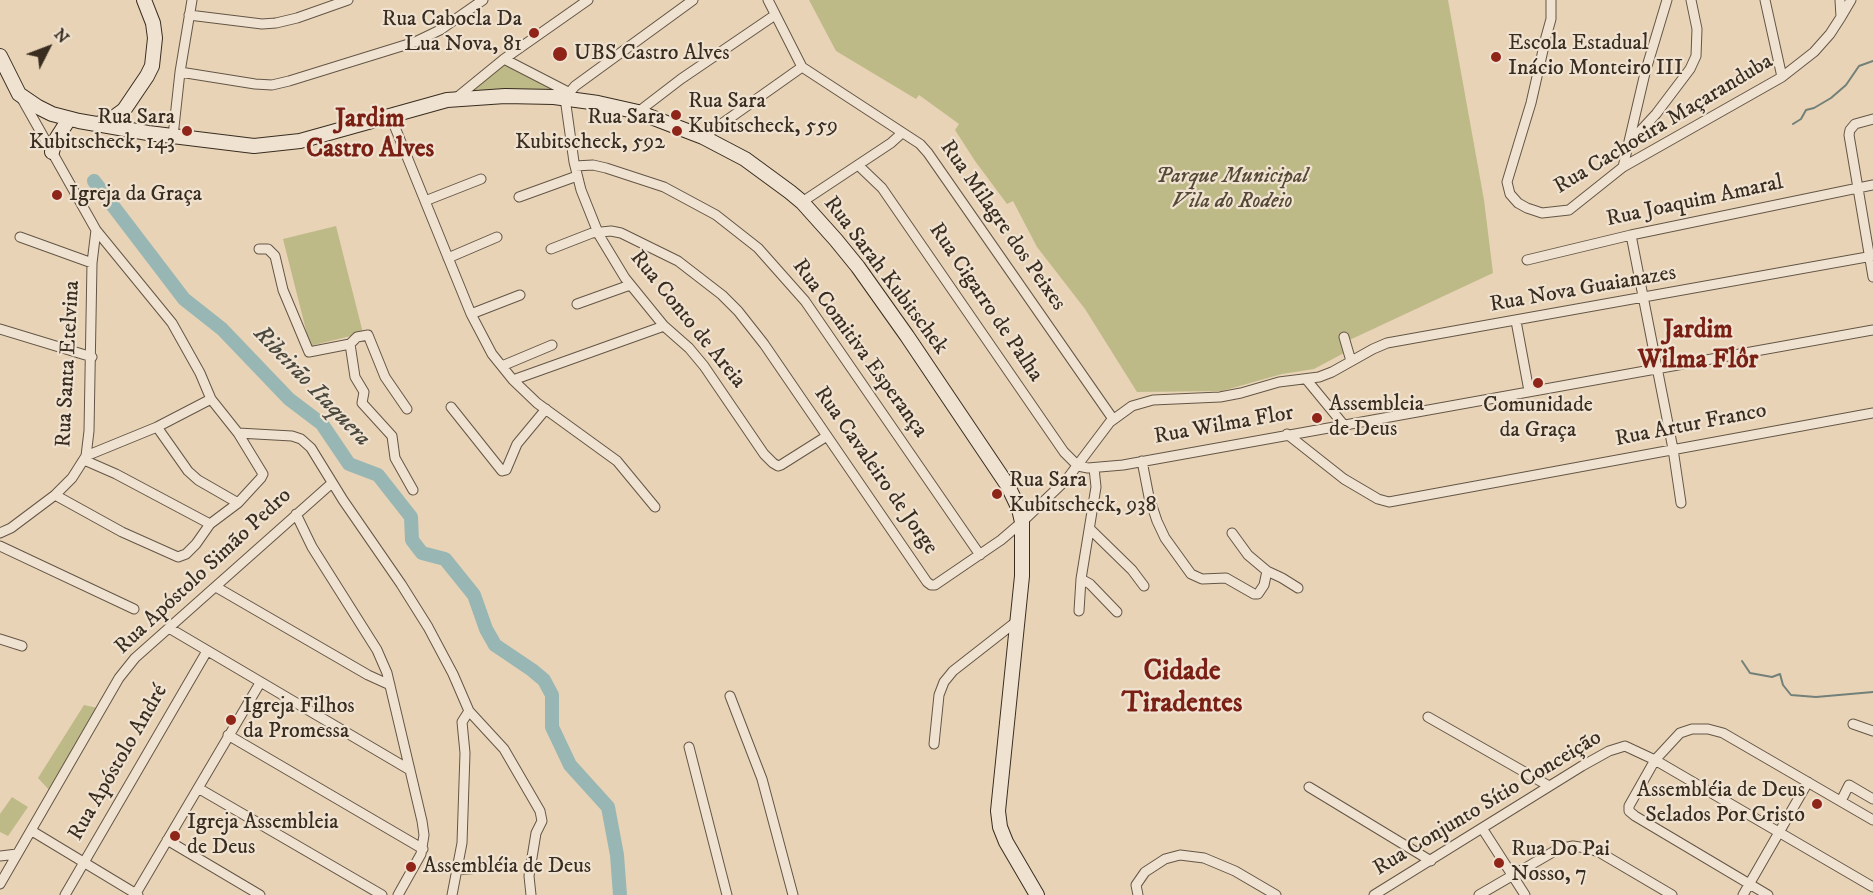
<!DOCTYPE html>
<html>
<head>
<meta charset="utf-8">
<style>
  body { margin:0 }
  #map { position:relative; width:1873px; height:895px; overflow:hidden; background:#e8d3b6; font-family:"IM FELL DW Pica",serif }
  canvas { display:block }
  .north { position:absolute; left:18px; top:18px; width:60px; height:60px; -webkit-text-stroke:4px #f0e2d0; paint-order:stroke; rotate:48deg; font-size:16px; font-weight:700; line-height:24px; text-align:center; color:#382d20 }
  .north::after { content:''; display:block; margin:auto; width:21px; height:27px; background:#382d20; clip-path:polygon(50% 0,100% 100%,50% 72%,0 100%) }
</style>
</head>
<body>
<div id="map">
<canvas width="1873" height="895"></canvas>
<div class="north">N</div>
</div>
<script>
const context = document.querySelector('canvas').getContext('2d');
context.lineJoin = 'round';
function fillPath(path, color) { context.fillStyle = color; context.fill(path, 'evenodd'); }
const shape = rows => new Path2D(rows.map(r => 'M' + r).join(''));
function strokePath(path, color, width, dash) { context.strokeStyle = color; context.lineWidth = width; context.lineCap = dash ? 'butt' : 'round'; context.setLineDash(dash || []); context.stroke(path); }
function drawText(font, color, halo, rows, align = 'center') {
  context.font = font + ' "IM FELL DW Pica",serif'; context.lineWidth = 4.5; context.setLineDash([]); context.textBaseline = 'middle'; context.strokeStyle = halo; context.fillStyle = color; for (const [text, x, y, turn = 0] of rows) {
    context.save(); context.translate(x, y); context.rotate((+turn || 0) * Math.PI / 180); context.textAlign = isNaN(turn) ? turn : align; if (halo) context.strokeText(text, 0, 0); context.fillText(text, 0, 0); context.restore();
  }
}
fillPath(shape([
  [809,0,1448,0,1484,200,1493,273,1341,344,1344,353,1314,369,1282,374,1222,391,1137,392,1085,309,1037,247,1013,201,1007,204,975,161,955,130,959,124,919,95,916,99,836,51],
  [505,63,563,92,467,93],
  [336,226,363,333,310,346,283,239],
  [84,705,102,709,49,790,38,778],
  [12,797,28,807,8,836,0,832,0,814]
]), '#beba88');
strokePath(shape([
  [1793,124,1801,119,1806,110,1814,108,1831,98,1846,85,1859,66,1873,61],
  [1742,661,1750,673,1772,677,1780,674,1783,685,1791,695,1816,697,1873,692]
]), '#728079', 2);
strokePath(shape([
  [94,181,184,299,222,329,289,399,322,424,349,464,378,475,411,517,412,540,422,553,445,559,474,595,486,629,495,645,532,670,544,680,552,695,552,727,570,765,608,807,617,855,620,895]
]), '#98b7b4', 14);
const street = shape([
  [693,0,575,86,565,98,574,162,581,190,599,235,625,278,664,326,689,348,704,366,764,454,773,463,778,466,781,465,827,436],
  [768,0,802,67,920,144,928,153,1113,419],
  [1551,0,1551,19,1546,37,1531,103,1507,182,1510,194,1518,203,1527,208,1542,213,1569,210,1623,167,1782,77,1814,52,1830,34,1841,17,1840,0],
  [1765,0,1782,77],
  [189,15,262,24,276,23,297,18,348,0],
  [1841,17,1851,0],
  [504,59,568,92],
  [180,72,255,84,272,85,289,81,415,42,440,30,483,0],
  [21,97,96,230,172,323,200,373,211,399,238,433,263,474,261,478,238,503,210,524,196,544,186,554,178,557,122,532,55,495],
  [455,99,504,59,588,0],
  [638,112,681,79,775,15],
  [390,115,471,314,492,354,513,380,537,403,617,461,655,507],
  [1873,119,1855,124,1850,130,1849,135,1873,277],
  [173,136,180,72,192,0],
  [703,137,802,67],
  [1630,142,1656,114,1690,69,1696,56,1697,29,1691,0],
  [858,165,882,188,1064,452,1078,466,1088,468,1123,465,1873,330],
  [575,166,593,165,606,168,664,187,716,215,758,248,805,301,980,555],
  [1623,167,1645,73,1667,0],
  [519,197,577,176],
  [425,201,481,179],
  [802,202,891,143,902,133],
  [1631,235,1673,449,1681,503],
  [20,237,92,263],
  [259,249,268,249,275,256,283,290,309,352,350,344,355,377,364,392,362,403,392,436,395,458,413,490],
  [551,249,592,233,611,231,621,233,678,261,722,295,738,311,764,344,927,582,931,585,935,585,1001,540,1022,522,1067,479,1110,422,1132,406,1153,400,1220,397,1241,393,1279,382,1319,377,1332,372,1373,349,1387,343,1873,256],
  [448,258,497,237],
  [1527,260,1631,235,1873,185],
  [577,304,630,285],
  [471,314,520,295],
  [1516,321,1529,391],
  [0,329,92,357],
  [1344,337,1351,361],
  [350,344,357,337,368,335,385,377,407,409],
  [502,366,552,345],
  [1306,379,1343,424],
  [513,380,664,326],
  [451,407,502,471,506,470,517,444,546,409],
  [157,427,188,471,198,480,238,503],
  [238,433,292,436,301,439,311,448,343,500,401,584,428,627,453,674,469,711,504,749,540,811,542,821,536,833,529,876,531,895],
  [1287,434,1344,479,1378,499,1389,502,1873,413],
  [86,456,157,427,211,399],
  [84,460,116,474,210,524],
  [1142,461,1149,497,1157,521,1165,538,1191,574,1202,579,1226,578,1254,594,1258,594,1264,585,1267,571,1248,555,1232,533],
  [296,514,312,547,377,650,387,673,422,821,424,835,421,854,398,895],
  [1090,529,1132,570,1144,586],
  [0,533,11,528,55,495,72,478,86,456,89,431,92,263,96,230],
  [0,546,134,609],
  [1267,571,1282,578,1298,588],
  [1081,579,1090,584,1117,612],
  [216,587,368,675,390,685],
  [1079,611,1081,579,1096,487,1094,468],
  [169,628,410,770],
  [0,639,22,646],
  [730,696,762,779,793,895],
  [1428,717,1549,786],
  [1853,724,1873,731],
  [228,735,423,849],
  [934,744,939,695,944,682,953,671,1017,621],
  [689,747,727,895],
  [1309,787,1431,861],
  [198,788,382,895],
  [1841,801,1849,785,1873,799],
  [1482,828,1525,895],
  [32,831,138,895],
  [167,840,260,895],
  [0,856,17,854],
  [457,870,491,867],
  [0,884,119,678,135,658,332,483],
  [65,895,207,651],
  [135,895,260,683],
  [452,895,462,843,465,753,462,722,469,711],
  [1138,895,1136,885,1145,872,1165,859,1180,855,1204,858,1235,871,1276,895],
  [1374,895,1582,766,1609,751,1625,746,1655,760,1873,887],
  [1479,895,1558,849,1573,846,1586,848,1599,852,1672,895],
  [1743,895,1808,782],
  [1768,895,1635,816,1629,811,1629,806,1655,760,1680,733,1692,729,1708,729,1723,733,1873,820]
]);
const secondary = shape([
  [0,56,19,94,38,107,52,114,79,121,148,133,254,146,300,141,447,100,505,96,554,97,598,103,638,112,703,137,745,159,790,192,802,202,836,240,858,267,907,336,1008,486,1019,509,1022,522,1022,576,998,811,1000,827,1006,842,1037,895],
  [100,123,109,121,124,110,147,76,152,66,155,38,153,23,144,0],
  [52,152,55,141,69,119]
]);
strokePath(street, '#645646', 11);
strokePath(secondary, '#382d20', 16);
strokePath(street, '#f0e2d0', 9);
strokePath(secondary, '#f0e2d0', 14);
for (const [x, y, r, color] of [
  [534,33,6,"#8f2418"],
  [560,54,8,"#8f2418"],
  [1496,57,6,"#8f2418"],
  [676,115,6,"#8f2418"],
  [187,131,6,"#8f2418"],
  [677,131,6,"#8f2418"],
  [57,195,6,"#8f2418"],
  [1538,383,6,"#8f2418"],
  [1317,418,6,"#8f2418"],
  [997,494,6,"#8f2418"],
  [231,720,6,"#8f2418"],
  [1817,804,6,"#8f2418"],
  [175,836,6,"#8f2418"],
  [1499,863,6,"#8f2418"],
  [411,867,6,"#8f2418"]
]) { const dot = new Path2D(); dot.arc(x, y, r, 0, 2 * Math.PI); context.fillStyle = color; context.fill(dot); strokePath(dot, '#f0e2d0', 2); }
drawText('22px', '#382d20', '#f0e2d0', [
  ["Rua Cabocla Da",522,20,"right"],
  ["Lua Nova, 81",522,45,"right"],
  ["Escola Estadual",1508,44],
  ["Inácio Monteiro III",1508,69],
  ["UBS Castro Alves",574,54],
  ["Rua Sara",688,102],
  ["Kubitscheck, 559",688,127],
  ["Rua Sara",175,118,"right"],
  ["Kubitscheck, 143",175,143,"right"],
  ["Rua Sara",665,118,"right"],
  ["Kubitscheck, 592",665,143,"right"],
  ["Igreja da Graça",69,195],
  ["Assembleia",1329,405],
  ["de Deus",1329,430],
  ["Comunidade",1538,406,"center"],
  ["da Graça",1538,431,"center"],
  ["Rua Sara",1009,481],
  ["Kubitscheck, 938",1009,506],
  ["Igreja Filhos",243,707],
  ["da Promessa",243,732],
  ["Assembléia de Deus",1805,791,"right"],
  ["Selados Por Cristo",1805,816,"right"],
  ["Igreja Assembleia",187,823],
  ["de Deus",187,848],
  ["Rua Do Pai",1511,850],
  ["Nosso, 7",1511,875],
  ["Assembléia de Deus",423,867]
], 'left');
drawText('22px', '#382d20', '#f0e2d0', [
  ["Rua Cachoeira Maçaranduba",1664,125,-31],
  ["Rua Joaquim Amaral",1695,202,-12],
  ["Rua Milagre dos Peixes",1002,226,55],
  ["Rua Sarah Kubitschek",885,276,53],
  ["Rua Nova Guaianazes",1583,290,-10],
  ["Rua Cigarro de Palha",985,303,56],
  ["Rua Conto de Areia",687,320,51],
  ["Rua Comitiva Esperança",859,349,54],
  ["Rua Santa Etelvina",69,364,-87],
  ["Rua Wilma Flor",1224,426,-10],
  ["Rua Artur Franco",1691,426,-11],
  ["Rua Cavaleiro de Jorge",875,471,55],
  ["Rua Apóstolo Simão Pedro",204,572,-43],
  ["Rua Apóstolo André",119,763,-60],
  ["Rua Conjunto Sítio Conceição",1488,804,-31]
]);
drawText('italic 22px', '#534935', '#f0e2d0', [
  ["Parque Municipal",1232,177],
  ["Vila do Rodeio",1232,202]
]);
drawText('italic 24px', '#4b493e', '#f0e2d0', [
  ["Ribeirão Itaquera",311,387,46]
]);
drawText('bold 26px', '#7a1f14', '#f0e2d0', [
  ["Jardim",370,121],
  ["Castro Alves",370,151],
  ["Jardim",1698,332],
  ["Wilma Flôr",1698,362]
]);
drawText('bold 28px', '#7a1f14', '#f0e2d0', [
  ["Cidade",1182,673],
  ["Tiradentes",1182,705]
]);
</script>
</body>
</html>
